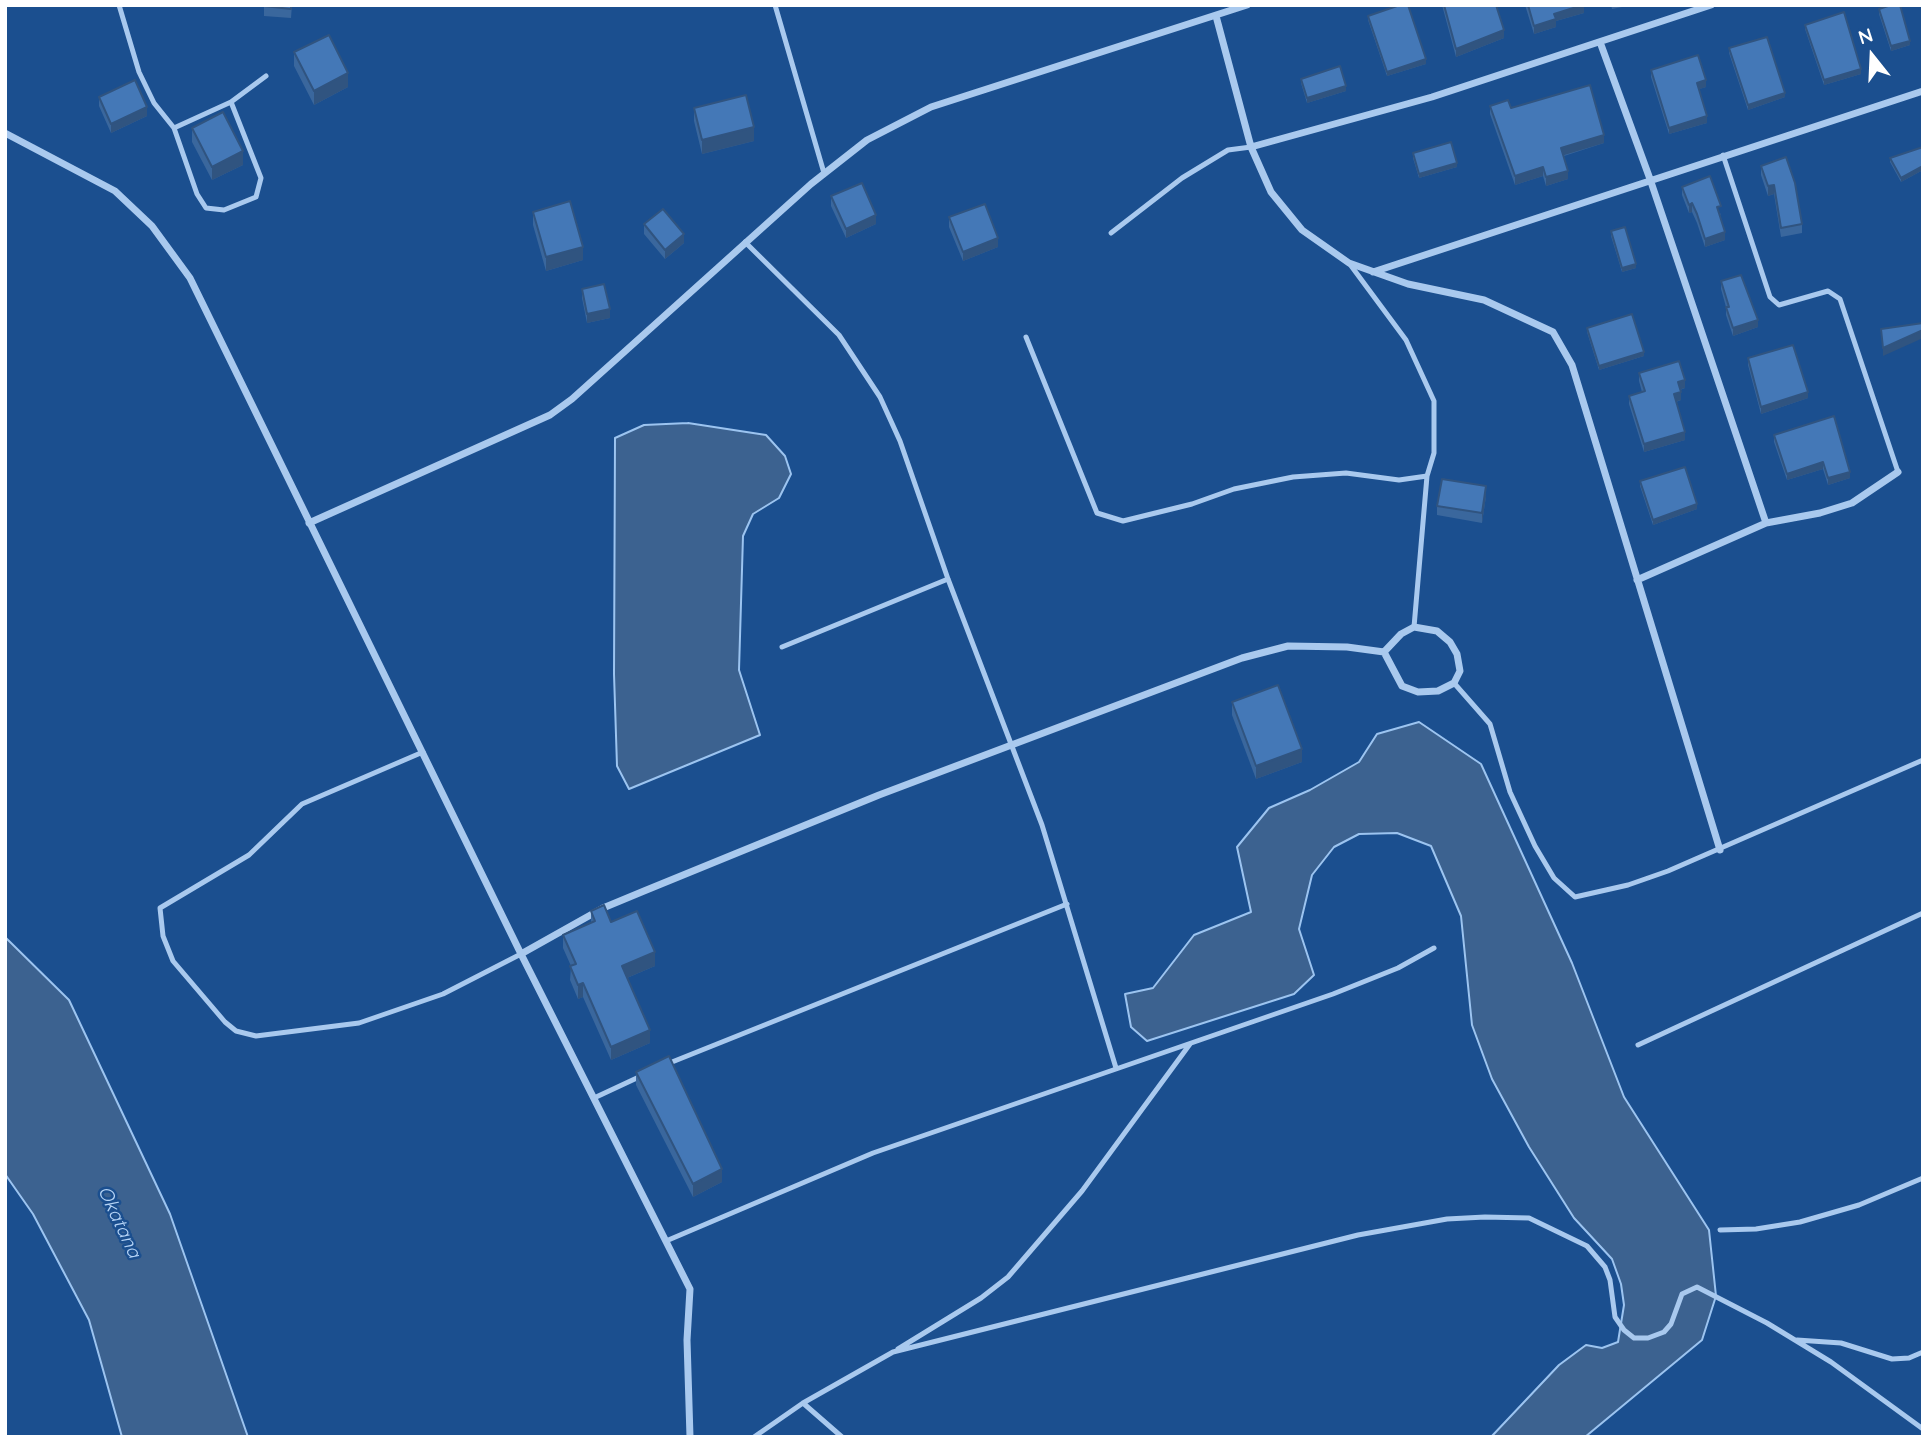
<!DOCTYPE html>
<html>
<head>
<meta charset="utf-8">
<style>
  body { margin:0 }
  #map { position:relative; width:1928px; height:1442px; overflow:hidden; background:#1b4f8f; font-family:Quicksand,sans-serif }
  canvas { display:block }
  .frame { position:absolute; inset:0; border:7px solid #fff; pointer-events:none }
  .north { position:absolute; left:1837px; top:21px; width:70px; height:70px; -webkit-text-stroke:5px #1b4f8f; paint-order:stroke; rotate:342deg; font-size:19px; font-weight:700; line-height:28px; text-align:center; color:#fff }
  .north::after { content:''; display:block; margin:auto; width:24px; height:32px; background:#fff; clip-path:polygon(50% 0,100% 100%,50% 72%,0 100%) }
</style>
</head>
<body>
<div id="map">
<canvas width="1928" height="1442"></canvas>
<div class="frame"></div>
<div class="north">N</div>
</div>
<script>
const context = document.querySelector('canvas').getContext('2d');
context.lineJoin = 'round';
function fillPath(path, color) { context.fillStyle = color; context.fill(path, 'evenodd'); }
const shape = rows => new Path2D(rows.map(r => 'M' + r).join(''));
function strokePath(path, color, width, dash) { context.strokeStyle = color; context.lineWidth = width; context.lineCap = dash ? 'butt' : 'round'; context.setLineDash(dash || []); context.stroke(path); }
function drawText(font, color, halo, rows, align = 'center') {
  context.font = font + ' Quicksand,sans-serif'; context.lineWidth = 5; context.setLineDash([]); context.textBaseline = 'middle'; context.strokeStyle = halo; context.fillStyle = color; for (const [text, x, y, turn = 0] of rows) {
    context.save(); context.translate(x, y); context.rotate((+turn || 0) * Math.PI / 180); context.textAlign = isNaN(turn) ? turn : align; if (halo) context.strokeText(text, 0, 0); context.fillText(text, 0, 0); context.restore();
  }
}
const water = shape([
  [688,423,766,435,785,456,791,474,779,498,753,514,743,536,739,670,760,735,629,789,617,766,614,674,615,438,644,425,688,423],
  [1419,722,1481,764,1572,963,1624,1097,1709,1230,1716,1296,1702,1340,1585,1437,1491,1437,1559,1365,1586,1345,1602,1348,1618,1342,1624,1305,1621,1284,1612,1259,1574,1218,1529,1147,1492,1079,1472,1025,1461,916,1431,846,1397,833,1359,834,1334,847,1312,875,1299,929,1314,975,1294,994,1147,1041,1131,1027,1125,994,1153,988,1194,935,1251,912,1237,847,1269,808,1310,790,1359,762,1377,734,1419,722],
  [5,937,69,1000,170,1214,248,1437,122,1437,89,1320,33,1214,5,1174,5,937]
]);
fillPath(water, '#3c6290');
strokePath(water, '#9cc4f0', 2);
strokePath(shape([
  [119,5,139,72,154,103,174,128,231,102,266,76],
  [775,5,824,173],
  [174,128,197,194,206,208,224,210,256,197,261,178,231,102],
  [1723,155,1770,297,1779,305,1828,291,1840,299,1898,472],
  [1111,233,1182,178,1228,150,1251,147],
  [745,242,839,335,880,397,900,441,948,579,1042,825,1116,1068],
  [1026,337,1097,513,1123,521,1192,504,1234,489,1293,477,1346,473,1399,480,1427,476,1434,453,1434,401,1406,340,1349,263],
  [1414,627,1427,476],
  [782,647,948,579],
  [1454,683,1490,724,1510,792,1535,846,1554,878,1575,897,1628,885,1668,871,1923,760],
  [423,752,302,804,249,855,160,908,163,936,173,961,225,1022,236,1031,256,1036,359,1023,443,994,521,954],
  [1638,1045,1923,913],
  [667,1064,1067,904],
  [594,1098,639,1077],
  [1720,1230,1756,1229,1800,1222,1859,1205,1923,1178],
  [666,1241,873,1153,1333,994,1398,968,1434,948],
  [1797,1340,1841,1343,1892,1359,1909,1358,1923,1352],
  [898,1349,981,1298,1008,1277,1082,1191,1190,1044],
  [803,1403,842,1437],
  [754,1437,803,1403,893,1352,1358,1235,1447,1219,1485,1217,1529,1218,1587,1246,1605,1267,1610,1280,1615,1317,1624,1330,1634,1338,1648,1338,1664,1332,1671,1324,1682,1294,1697,1287,1767,1323,1831,1362,1923,1429]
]), '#a9c9ee', 5);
strokePath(shape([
  [1216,16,1251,147,1271,192,1302,230,1349,263,1408,284,1484,300,1553,332,1572,365,1720,850],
  [1600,42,1650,179,1766,523],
  [5,133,115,191,152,226,190,278,521,954,690,1289,687,1340,690,1437],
  [1251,147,1432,97,1711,5],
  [1373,272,1923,91],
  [309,523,550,415,572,399,811,184,867,140,931,107,1247,5],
  [1637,580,1766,523,1820,513,1852,503,1898,472],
  [521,954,603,908,644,891,879,795,1242,658,1288,646,1347,647,1384,652,1402,686,1418,692,1438,691,1454,683,1460,671,1457,654,1450,642,1437,631,1414,627,1401,634,1384,652]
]), '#a9c9ee', 7);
fillPath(shape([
  [264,5,292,5,291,18,264,16],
  [1442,5,1496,5,1504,38,1456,57],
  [1525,5,1584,5,1584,13,1556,21,1556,27,1534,34],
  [1611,5,1632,5,1612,9],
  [1879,9,1910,45,1891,51,1879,14],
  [1368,16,1426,64,1387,76,1368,20],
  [1805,25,1861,74,1824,85,1805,29],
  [1729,48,1785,97,1748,110,1729,53],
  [294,52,348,87,314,105,294,66],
  [1651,70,1706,87,1699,89,1707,123,1669,134,1651,77],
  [1301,79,1346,91,1307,103,1301,83],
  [99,97,147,116,111,133,99,106],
  [1490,106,1511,108,1604,143,1564,156,1568,179,1546,186,1543,176,1515,185,1490,114],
  [694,108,754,141,702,154,694,121],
  [192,128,243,165,212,180,192,142],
  [1923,147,1923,170,1901,182,1890,162,1890,158],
  [1413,153,1457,167,1419,178,1413,158],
  [1761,166,1802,224,1802,233,1781,237,1774,194,1768,196,1761,175],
  [1682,187,1721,214,1720,215,1725,240,1705,247,1697,223,1692,212,1689,213,1682,195],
  [831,196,876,224,846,238,831,206],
  [533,212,583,260,546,271,533,225],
  [949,217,998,247,963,261,949,227],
  [644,224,684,243,665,259,644,234],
  [1611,231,1636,268,1622,272,1611,236],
  [1721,281,1758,327,1733,336,1726,315,1726,307,1721,289],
  [582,289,610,318,587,323,582,298],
  [1587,328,1644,356,1599,370,1587,332],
  [1748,358,1808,398,1761,414,1748,365],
  [1639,373,1685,388,1680,390,1681,400,1676,402,1685,440,1644,452,1629,404,1629,396,1642,392,1639,381],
  [1774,435,1850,478,1828,485,1823,469,1787,480,1774,442],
  [1640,481,1697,509,1653,525,1640,486],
  [1486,496,1482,523,1437,515,1437,506],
  [1232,702,1302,762,1256,779,1232,715],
  [591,911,611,922,655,966,627,978,650,1043,611,1060,583,997,578,999,570,980,571,966,563,948,563,935,591,922],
  [636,1072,722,1182,693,1197,636,1085]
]), '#3a679d');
fillPath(shape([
  [1584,5,1584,13,1556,21,1556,27,1534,34,1534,26,1554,14],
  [1504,30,1504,38,1456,57,1456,49],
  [1910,41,1910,45,1891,51,1891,46],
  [1426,59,1426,64,1387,76,1387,72],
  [1861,69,1861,74,1824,85,1824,80],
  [348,73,348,87,314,105,314,91],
  [1706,80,1706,87,1697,90,1697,83],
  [1346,86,1346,91,1307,103,1307,98],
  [1785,93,1785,97,1748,110,1748,105],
  [147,107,147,116,111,133,111,124],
  [1707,116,1707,123,1669,134,1669,128],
  [754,127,754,141,702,154,702,140],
  [1604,135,1604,143,1561,156,1561,148],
  [243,151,243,165,212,180,212,167],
  [1457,163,1457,167,1419,178,1419,174],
  [1923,166,1923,170,1901,182,1901,178],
  [1543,167,1543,176,1515,185,1515,176],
  [1568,171,1568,179,1546,186,1546,177],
  [1774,185,1774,194,1768,196,1768,186],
  [1692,203,1692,212,1689,213,1689,205],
  [876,215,876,224,846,238,846,229],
  [1725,232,1725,240,1705,247,1705,239],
  [684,234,684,243,665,259,665,250],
  [998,238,998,247,963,261,963,252],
  [583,247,583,260,546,271,546,257],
  [1636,264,1636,268,1622,272,1622,268],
  [610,309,610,318,587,323,587,314],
  [1758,320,1758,327,1733,336,1733,328],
  [1923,330,1923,338,1883,356,1883,348],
  [1644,352,1644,356,1599,370,1599,366],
  [1685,380,1685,388,1678,390,1678,382],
  [1681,392,1681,400,1674,402,1674,394],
  [1808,392,1808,398,1761,414,1761,407],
  [1685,432,1685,440,1644,452,1644,444],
  [1823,462,1823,469,1787,480,1787,474],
  [1850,472,1850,478,1828,485,1828,478],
  [1486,486,1486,496,1482,523,1482,513],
  [1697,504,1697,509,1653,525,1653,520],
  [1302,749,1302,762,1256,779,1256,766],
  [655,952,655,966,622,980,622,966],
  [583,983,583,997,578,999,578,985],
  [650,1030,650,1043,611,1060,611,1047],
  [722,1169,722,1182,693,1197,693,1184]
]), '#305480');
const building = shape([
  [264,5,291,5,291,9,264,6,264,5],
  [1400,5,1408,5,1426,59,1387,72,1368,16,1400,5],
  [1444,5,1496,5,1504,30,1456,49,1444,5],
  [1528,5,1583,5,1554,14,1556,19,1534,26,1528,5],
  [1891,5,1900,5,1910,41,1891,46,1879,9,1891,5],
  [1844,12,1861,69,1824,80,1805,25,1844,12],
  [329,35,348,73,314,91,294,52,329,35],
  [1767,37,1785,93,1748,105,1729,48,1767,37],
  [1698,55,1706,80,1697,83,1707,116,1669,128,1651,70,1698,55],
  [1340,66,1346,86,1307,98,1301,79,1340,66],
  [135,80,147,107,111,124,99,97,135,80],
  [1590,85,1604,135,1561,148,1568,171,1546,177,1543,167,1515,176,1490,106,1508,100,1511,108,1590,85],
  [746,95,754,127,702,140,694,108,746,95],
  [223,112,243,151,212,167,192,128,223,112],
  [1451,142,1457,163,1419,174,1413,153,1451,142],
  [1923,147,1923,166,1901,178,1890,158,1923,147],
  [1786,157,1795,183,1802,224,1781,228,1774,185,1768,186,1761,166,1786,157],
  [1710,176,1721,206,1717,207,1725,232,1705,239,1697,214,1692,203,1689,205,1682,187,1710,176],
  [862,183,876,215,846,229,831,196,862,183],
  [570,201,583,247,546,257,533,212,570,201],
  [985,204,998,238,963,252,949,217,985,204],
  [663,209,684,234,665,250,644,224,663,209],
  [1625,227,1636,264,1622,268,1611,231,1625,227],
  [1741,275,1758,320,1733,328,1726,307,1729,307,1721,281,1741,275],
  [604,284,610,309,587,314,582,289,604,284],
  [1632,314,1644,352,1599,366,1587,328,1632,314],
  [1923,323,1923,330,1883,348,1881,329,1923,323],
  [1793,345,1808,392,1761,407,1748,358,1793,345],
  [1679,361,1685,380,1678,382,1681,392,1674,394,1685,432,1644,444,1629,396,1645,391,1639,373,1679,361],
  [1834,416,1850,472,1828,478,1823,462,1787,474,1774,435,1834,416],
  [1685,467,1697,504,1653,520,1640,481,1685,467],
  [1442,479,1486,486,1482,513,1437,506,1442,479],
  [1278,685,1302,749,1256,766,1232,702,1278,685],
  [604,905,611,922,637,911,655,952,622,966,650,1030,611,1047,583,983,578,985,570,966,576,964,563,935,595,921,591,911,604,905],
  [669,1056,722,1169,693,1184,636,1072,669,1056]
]);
fillPath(building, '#4478b7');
strokePath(building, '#305480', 2);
drawText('italic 19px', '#b5d3f5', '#1b4f8f', [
  ["Okatana",119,1222,65]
]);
</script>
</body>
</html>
